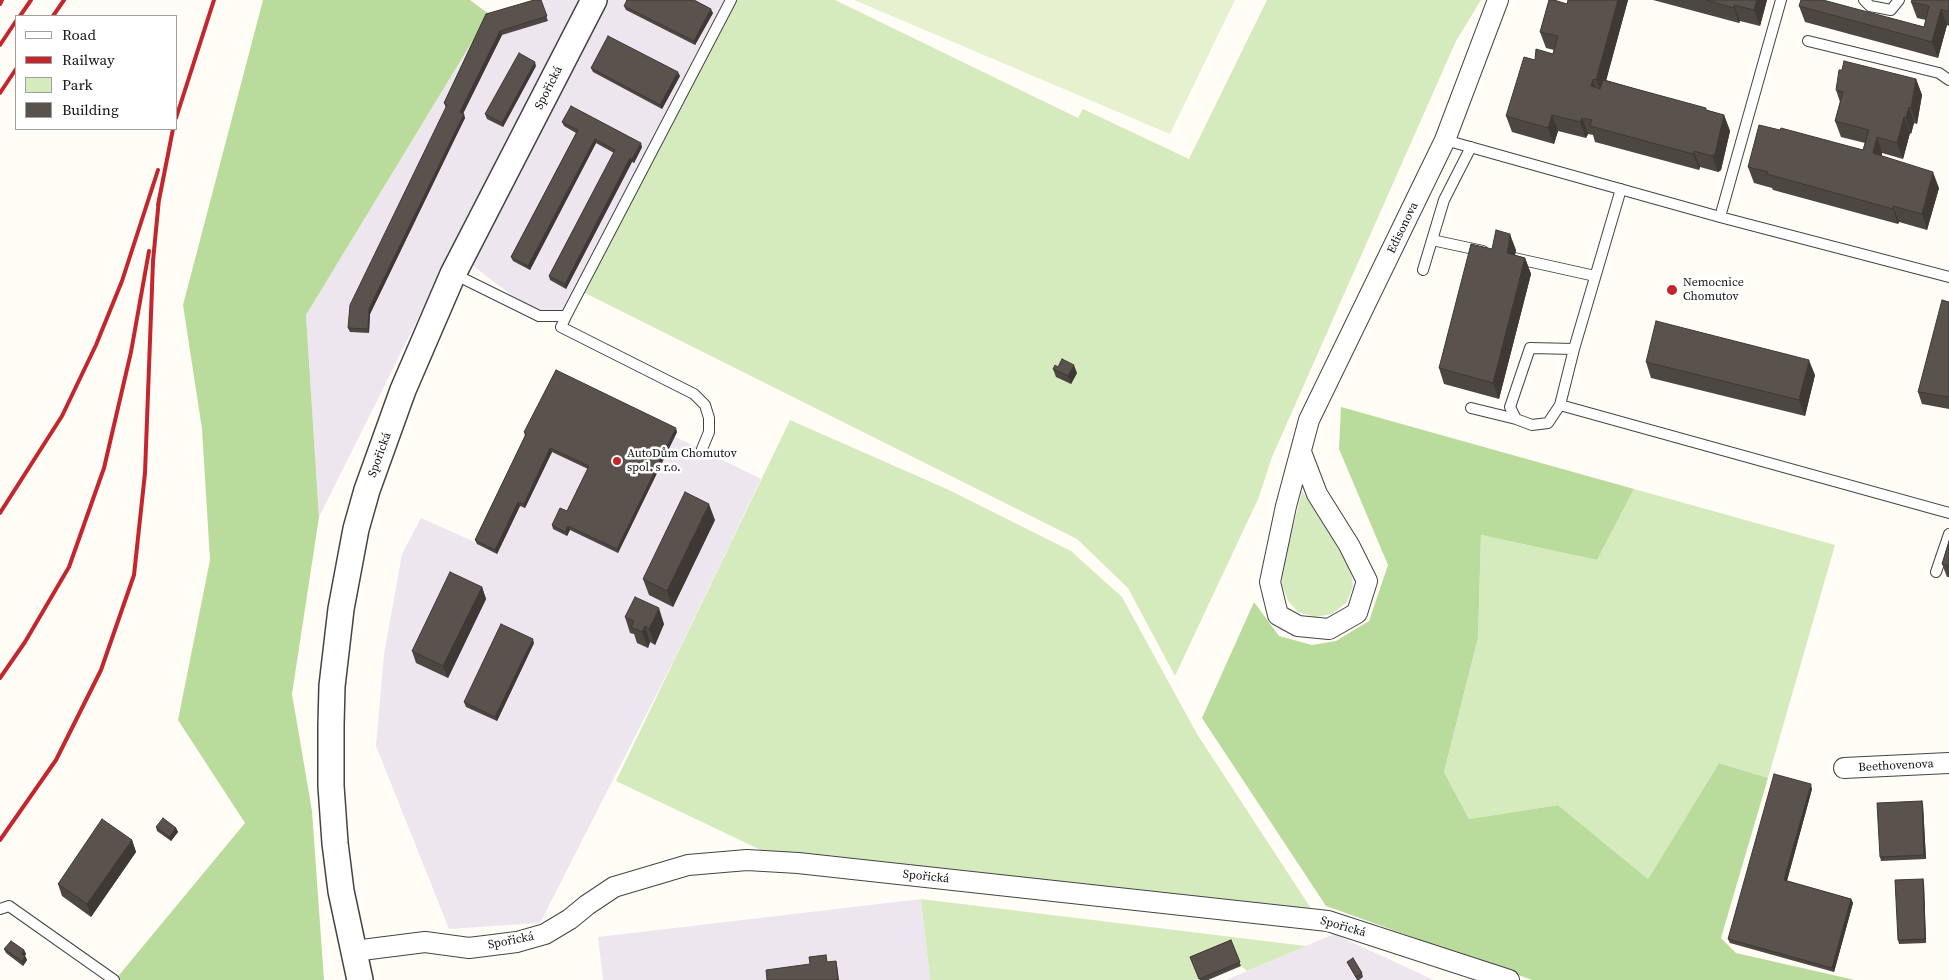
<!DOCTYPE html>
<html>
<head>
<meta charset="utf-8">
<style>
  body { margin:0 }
  #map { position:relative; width:1949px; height:980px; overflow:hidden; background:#fffdf5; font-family:"Source Serif 4",serif }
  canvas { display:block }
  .legend { position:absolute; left:15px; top:15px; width:162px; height:115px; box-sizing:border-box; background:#fff; border:1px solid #a0a0a0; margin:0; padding:6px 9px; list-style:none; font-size:15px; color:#111 }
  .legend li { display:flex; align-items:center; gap:10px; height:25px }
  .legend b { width:25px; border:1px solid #a0a0a0 }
</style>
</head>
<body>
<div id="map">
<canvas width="1949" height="980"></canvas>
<ul class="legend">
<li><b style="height:6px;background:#fff"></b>Road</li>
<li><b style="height:6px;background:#c4262e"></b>Railway</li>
<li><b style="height:14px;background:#d5ebbd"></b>Park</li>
<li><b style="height:14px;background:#5a524d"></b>Building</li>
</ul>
</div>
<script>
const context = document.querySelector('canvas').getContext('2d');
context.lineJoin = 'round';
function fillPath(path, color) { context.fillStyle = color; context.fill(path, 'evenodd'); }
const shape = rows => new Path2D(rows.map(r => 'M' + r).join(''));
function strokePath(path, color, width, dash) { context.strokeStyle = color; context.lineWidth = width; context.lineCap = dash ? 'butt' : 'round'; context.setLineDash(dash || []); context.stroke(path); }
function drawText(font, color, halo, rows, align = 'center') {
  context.font = font + ' "Source Serif 4",serif'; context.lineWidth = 5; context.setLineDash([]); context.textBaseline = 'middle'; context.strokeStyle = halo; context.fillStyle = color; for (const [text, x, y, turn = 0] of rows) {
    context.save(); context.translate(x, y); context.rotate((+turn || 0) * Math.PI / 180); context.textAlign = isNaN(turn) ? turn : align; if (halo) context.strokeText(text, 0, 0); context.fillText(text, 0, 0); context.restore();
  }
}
fillPath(shape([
  [534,0,731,0,566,316,539,316,452,250,319,517,306,315,489,14],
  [564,382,761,479,673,662,540,923,449,929,376,746,384,654,402,554,421,518,484,546],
  [921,899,930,980,603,980,598,937],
  [1334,934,1434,980,1226,980]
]), '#eee6ef');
fillPath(shape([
  [731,0,835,0,1078,118,1083,109,1189,159,1267,0,1481,0,1456,41,1272,457,1259,497,1175,676,1128,588,1077,539,579,290],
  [790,420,949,490,1071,551,1122,597,1197,734,1312,910,952,869,763,851,616,781],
  [1634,489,1835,545,1768,778,1719,763,1648,879,1558,805,1469,819,1444,772,1478,638,1481,535,1597,560],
  [1302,491,1345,557,1351,571,1353,587,1346,603,1332,614,1315,617,1298,612,1288,601,1282,585,1283,567],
  [921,899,1306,946,1247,971,1241,966,1232,945,1192,961,1200,980,930,980]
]), '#d5ebbd');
fillPath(shape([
  [263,0,470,0,489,14,306,315,319,517,292,694,312,811,324,980,115,980,245,823,178,720,210,560,202,429,183,305],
  [1341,407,1634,489,1597,560,1481,535,1478,638,1444,772,1469,819,1558,805,1648,879,1719,763,1768,778,1721,938,1736,953,1855,980,1532,980,1326,906,1202,718,1254,602,1279,636,1312,645,1336,641,1369,621,1388,565,1339,449]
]), '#b9dc9c');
fillPath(shape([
  [854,0,1235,0,1170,134]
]), '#e6f2cf');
const service = shape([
  [1864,0,1870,6,1891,10,1899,0],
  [1808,41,1939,73,1949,80],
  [1445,140,1720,217,1949,277],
  [1720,217,1781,0],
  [1432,240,1483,251],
  [1514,258,1595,276],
  [1423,270,1444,200,1471,147],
  [454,274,539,316,566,316,731,0],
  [566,316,561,327,694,394,705,405,709,418,709,432,702,449],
  [1574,349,1560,405,1548,423,1532,425,1516,419,1510,407,1530,348,1574,349,1621,189],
  [1560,405,1949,513],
  [1471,408,1516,419],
  [1936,572,1949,534],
  [0,909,9,906,114,980]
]);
const minor = shape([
  [1301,452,1317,494,1349,545,1367,581,1357,613,1329,629,1298,626,1278,615,1270,582,1286,506,1309,420,1445,140,1498,0],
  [1844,768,1949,763],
  [354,951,425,942,469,948,517,942,545,934,570,919,587,905,614,887,688,865,747,860,798,863,1328,921,1509,980]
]);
const tertiary = shape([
  [360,980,341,891,335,843,331,786,331,725,332,686,341,609,356,529,367,490,403,390,453,274,594,0]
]);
strokePath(service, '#444', 12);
strokePath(minor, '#444', 22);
strokePath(tertiary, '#444', 28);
strokePath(service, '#fff', 10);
strokePath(minor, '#fff', 20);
strokePath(tertiary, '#fff', 25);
strokePath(shape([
  [0,4,2,0],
  [20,16,31,0],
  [53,16,64,0],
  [0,45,16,21],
  [0,93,16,69],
  [176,118,214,0],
  [158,205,173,129],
  [0,513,62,416,96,345,122,281,158,170],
  [0,678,25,642,69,567,104,468,131,352,149,251],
  [0,840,56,760,101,670,134,575,145,473,153,261,159,199]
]), '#c4262e', 4);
fillPath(shape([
  [541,0,548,21,502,35,463,113,465,118,461,126,370,314,369,333,350,332,348,328,446,108,444,103,486,14],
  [1568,0,1628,0,1606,80,1724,115,1730,131,1721,170,1718,172,1700,167,1699,170,1595,142,1593,135,1588,134,1586,138,1558,131,1554,144,1512,132,1506,116,1535,60,1553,54,1554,50,1546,48,1540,32,1567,4],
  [1653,0,1767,0,1760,26,1740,21,1739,23],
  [1949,0,1949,26,1947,25,1938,58,1805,22,1799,6,1924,27,1926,20,1917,18,1911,2],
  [624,6,713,13,695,45,626,10],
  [536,66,503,127,487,119,485,114],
  [591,68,680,76,662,109,593,72],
  [1916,79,1922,95,1917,124,1914,123,1911,134,1910,133,1903,159,1882,153,1882,156,1939,188,1927,230,1899,222,1898,224,1773,190,1772,188,1754,183,1748,167,1780,130,1863,150,1865,143,1841,137,1835,121,1840,102,1836,90],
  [562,122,642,147,634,163,632,162,566,289,550,280,549,276,614,153,596,143,530,270,513,261,511,257,576,133,564,126],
  [1492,249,1516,250,1515,255,1525,258,1531,274,1499,399,1444,384,1439,368],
  [1949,302,1949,409,1922,404,1918,392],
  [1646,362,1815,375,1805,416,1651,378],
  [1058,367,1077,373,1071,384,1056,377,1053,369],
  [524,432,677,432,618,553,570,530,567,536,553,529,552,525,567,511,588,469,552,452,525,508,520,506,497,554,477,544,475,540,525,436],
  [715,520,673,607,649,595,643,579],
  [1949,541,1949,577,1947,577,1942,564],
  [482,587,486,599,448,678,416,663,412,651],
  [625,617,664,624,655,645,650,642,648,648,637,643,634,634,630,633],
  [534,643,497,721,466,707,464,702],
  [1812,789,1787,881,1851,899,1853,903,1834,972,1730,943,1728,939],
  [1922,801,1923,805,1926,859,1881,861,1880,857],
  [156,827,176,828,178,832,171,841,157,831],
  [132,840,136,852,91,917,62,896,58,884],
  [1923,879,1924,883,1926,943,1899,944,1898,940],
  [1231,940,1241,966,1208,980,1200,980,1190,957],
  [4,949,24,950,26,954,25,956,27,960,23,966,6,953],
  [1347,962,1362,973,1363,977,1359,980,1357,980]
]), '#4d4742');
fillPath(shape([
  [1618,0,1628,0,1602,96,1596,80],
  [1757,0,1767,0,1760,26,1754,10],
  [1734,5,1740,21,1739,23,1734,8],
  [711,9,713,13,695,45,694,41],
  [1941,9,1947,25,1938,58,1932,42],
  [500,31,502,35,462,116,460,112],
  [535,62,536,66,503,127,502,123],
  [678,72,680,76,662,109,660,105],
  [1593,79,1598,95,1591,86],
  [1916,79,1922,95,1917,124,1911,108],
  [1909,107,1914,123,1911,134,1906,118],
  [464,114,465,118,461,126,370,314,369,333,368,329,369,309],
  [1552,115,1558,131,1554,144,1548,128],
  [1724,115,1730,131,1721,170,1718,172,1712,156],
  [1904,117,1910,133,1903,159,1897,143],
  [1582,118,1588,134,1586,138,1580,122],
  [1877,137,1882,153,1878,169,1873,153],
  [595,139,596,143,530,270,528,266],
  [641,143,642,147,634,163,632,159],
  [1694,151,1700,167,1699,170,1693,154],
  [630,158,632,162,566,289,565,284],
  [1933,172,1939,188,1927,230,1922,214],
  [1893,206,1899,222,1898,224,1893,209],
  [1510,234,1516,250,1512,269,1507,253],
  [1525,258,1531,274,1499,399,1493,383],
  [1809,360,1815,375,1805,416,1799,400],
  [1074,365,1077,373,1071,384,1068,376],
  [676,428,677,432,618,553,617,549],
  [550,448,552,452,525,508,524,504],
  [518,502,520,506,497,554,495,550],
  [709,504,715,520,673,607,667,591],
  [568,526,570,530,567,536,565,532],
  [482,587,486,599,448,678,443,666],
  [659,608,664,624,655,645,649,629],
  [645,626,650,642,648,648,642,632],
  [533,639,534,643,497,721,495,717],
  [1811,784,1812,789,1786,884,1784,880],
  [1922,801,1923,805,1926,859,1924,855],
  [176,828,178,832,171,841,169,837],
  [132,840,136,852,91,917,87,904],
  [1923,879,1924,883,1926,943,1925,939],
  [1851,899,1853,903,1834,972,1832,968],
  [24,950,26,954,23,958,22,954],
  [25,956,27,960,23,966,22,961],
  [836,961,837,965,839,980,838,980]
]), '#3f3936');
const building = shape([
  [534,0,541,0,547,16,500,31,460,112,464,114,460,122,369,309,368,329,348,328,350,305,447,105,444,103,486,14,534,0],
  [627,0,694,0,711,9,694,41,624,6,627,0],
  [1549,0,1554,0,1567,4,1568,0,1618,0,1596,80,1593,79,1591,86,1600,89,1603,80,1706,108,1706,110,1724,115,1715,154,1712,156,1694,151,1693,154,1590,126,1592,120,1582,118,1580,122,1552,115,1548,128,1506,116,1524,57,1535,60,1536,49,1553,54,1558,36,1540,32,1549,0],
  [1706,0,1757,0,1754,10,1734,5,1734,8,1706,0],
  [1801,0,1823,0,1924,27,1929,6,1911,2,1912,0,1949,0,1949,12,1941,9,1932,42,1799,6,1801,0],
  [608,36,678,72,660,105,591,68,608,36],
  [519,53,535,62,502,123,485,114,519,53],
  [1844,61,1916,79,1911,108,1909,107,1906,118,1904,117,1897,143,1877,137,1873,153,1933,172,1922,214,1893,206,1893,209,1767,174,1768,172,1748,167,1759,125,1780,130,1781,128,1863,150,1869,130,1835,121,1843,92,1836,90,1839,70,1842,70,1844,61],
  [571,106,641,143,632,159,630,158,565,284,549,276,615,150,595,139,528,266,511,257,578,130,562,122,571,106],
  [1496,230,1510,234,1507,253,1525,258,1493,383,1439,368,1471,244,1492,249,1496,230],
  [1942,300,1949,302,1949,397,1918,392,1942,300],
  [1656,321,1809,360,1799,400,1646,362,1656,321],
  [1062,359,1074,365,1068,376,1053,369,1055,365,1058,367,1062,359],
  [556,370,676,428,617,549,568,526,565,532,552,525,560,508,567,511,589,466,550,448,524,504,518,502,495,550,475,540,526,434,524,432,556,370],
  [685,492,709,504,667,591,643,579,685,492],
  [1949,541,1949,566,1942,564,1949,541],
  [450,572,482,587,443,666,412,651,450,572],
  [635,597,659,608,649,629,645,626,642,632,631,627,634,621,625,617,635,597],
  [501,624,533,639,495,717,464,702,501,624],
  [1774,774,1811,784,1784,880,1851,899,1832,968,1728,939,1774,774],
  [1922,801,1924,855,1880,857,1877,803,1922,801],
  [163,818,176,828,169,837,156,827,163,818],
  [102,819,132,840,87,904,58,884,102,819],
  [1923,879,1925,939,1898,940,1895,880,1923,879],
  [1231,940,1240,962,1199,979,1190,957,1231,940],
  [11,941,24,950,22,954,25,956,22,961,4,949,11,941],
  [826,955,827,962,836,961,838,980,767,980,766,970,810,964,809,957,826,955],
  [1353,958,1362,973,1356,977,1347,962,1353,958]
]);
fillPath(building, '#5a524d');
strokePath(building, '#3f3936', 1);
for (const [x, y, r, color] of [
  [1672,290,6,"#c4262e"],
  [617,461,5,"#c4262e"]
]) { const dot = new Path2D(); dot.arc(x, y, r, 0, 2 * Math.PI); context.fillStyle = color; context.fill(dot); strokePath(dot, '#fff', 2); }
drawText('12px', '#111', '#fff', [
  ["Spořická",549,88,-63],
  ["Edisonova",1403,228,-64],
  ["Spořická",380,455,-70],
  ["Beethovenova",1896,766,-3],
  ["Spořická",926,877,6],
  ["Spořická",1343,927,16],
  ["Spořická",511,941,-11]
]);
drawText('12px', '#111', '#fff', [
  ["Nemocnice",1683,283],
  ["Chomutov",1683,297],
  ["AutoDům Chomutov",627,454],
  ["spol. s r.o.",627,468]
], 'left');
</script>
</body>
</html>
